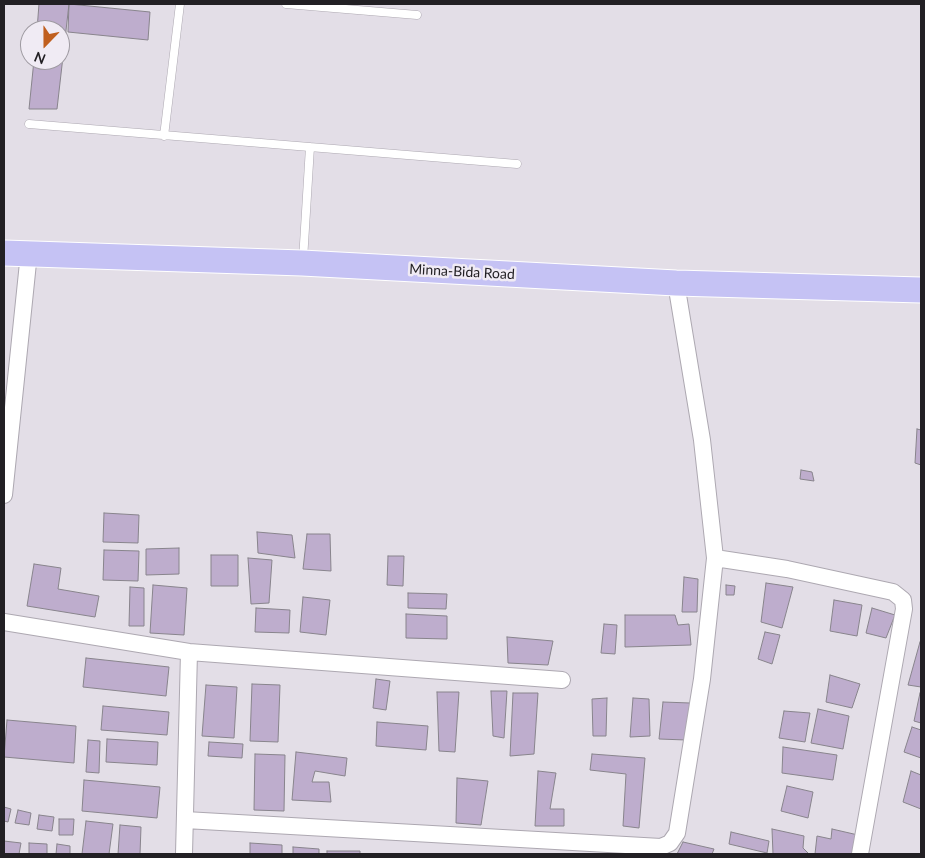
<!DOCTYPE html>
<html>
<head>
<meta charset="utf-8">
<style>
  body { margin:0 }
  #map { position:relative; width:925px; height:858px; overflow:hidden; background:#e3dee7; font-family:Lato,sans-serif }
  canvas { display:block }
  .frame { position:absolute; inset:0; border:5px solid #222024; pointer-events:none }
  .north { position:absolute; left:20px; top:20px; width:50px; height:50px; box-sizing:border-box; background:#f0ebf4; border:1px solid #9e9aa1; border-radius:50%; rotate:202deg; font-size:14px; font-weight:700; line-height:20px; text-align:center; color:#222024 }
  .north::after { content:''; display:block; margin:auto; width:18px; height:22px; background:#c05f1f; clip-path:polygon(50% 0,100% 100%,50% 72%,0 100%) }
</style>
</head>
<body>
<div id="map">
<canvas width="925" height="858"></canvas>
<div class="frame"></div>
<div class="north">N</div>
</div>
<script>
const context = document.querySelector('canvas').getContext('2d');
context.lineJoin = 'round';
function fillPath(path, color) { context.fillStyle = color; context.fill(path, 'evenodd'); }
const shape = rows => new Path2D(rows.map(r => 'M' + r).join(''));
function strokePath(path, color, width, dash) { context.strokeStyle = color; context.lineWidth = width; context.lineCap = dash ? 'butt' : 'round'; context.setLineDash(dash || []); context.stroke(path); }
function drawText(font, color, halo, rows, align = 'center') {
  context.font = font + ' Lato,sans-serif'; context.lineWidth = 5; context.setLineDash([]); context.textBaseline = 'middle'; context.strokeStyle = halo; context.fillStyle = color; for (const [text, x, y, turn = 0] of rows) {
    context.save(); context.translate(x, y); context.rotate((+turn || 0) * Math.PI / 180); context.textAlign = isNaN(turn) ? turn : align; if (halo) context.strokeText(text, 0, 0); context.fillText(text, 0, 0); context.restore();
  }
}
const building = shape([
  [39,4,69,4,57,109,29,109,34,60,60,60,60,30,37,30,39,4],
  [69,4,150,12,148,40,68,32,69,4],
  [917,429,921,430,921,465,915,463,917,429],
  [801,470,812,472,814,481,800,479,801,470],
  [104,513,139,515,138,543,103,542,104,513],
  [257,532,292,535,295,558,258,553,257,532],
  [307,534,330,534,331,571,303,569,307,534],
  [179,548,179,574,146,575,146,549,179,548],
  [104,550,139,551,138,581,103,580,104,550],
  [211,555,238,555,238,586,211,586,211,555],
  [388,556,404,556,403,586,387,585,388,556],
  [248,558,272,560,269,603,251,604,248,558],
  [34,564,61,568,58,589,99,596,95,617,27,606,34,564],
  [684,577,698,579,697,612,682,612,684,577],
  [766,583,793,587,782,628,761,622,766,583],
  [153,585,187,588,184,635,150,633,153,585],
  [726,585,735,586,734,595,726,595,726,585],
  [130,587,144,588,144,626,129,626,130,587],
  [408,593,447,594,446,609,408,608,408,593],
  [303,597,330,600,326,635,300,632,303,597],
  [834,600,862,605,857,636,830,631,834,600],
  [256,608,290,610,289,633,255,632,256,608],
  [872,608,895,615,886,638,866,633,872,608],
  [406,614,447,616,447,639,406,638,406,614],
  [625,615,675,615,678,625,689,624,691,645,625,647,625,615],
  [604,624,617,625,615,654,601,653,604,624],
  [765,632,780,635,772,664,758,659,765,632],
  [507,637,553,641,548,665,508,663,507,637],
  [920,642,921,642,921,687,908,685,920,642],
  [86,658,169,667,166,696,83,687,86,658],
  [830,675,860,684,852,708,826,702,830,675],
  [376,679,390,681,386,710,373,708,376,679],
  [252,684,280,685,278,742,250,741,252,684],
  [206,685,237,687,234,738,202,736,206,685],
  [491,691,507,691,504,738,493,736,491,691],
  [437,692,459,692,455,752,439,751,437,692],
  [513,693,538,693,534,754,510,756,513,693],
  [920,693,921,693,921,723,914,721,920,693],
  [607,698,606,736,593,736,592,699,607,698],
  [633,698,649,699,650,736,630,737,633,698],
  [663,702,690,703,686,740,659,739,663,702],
  [103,706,169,712,167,735,101,730,103,706],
  [818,709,849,716,843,749,811,743,818,709],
  [784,711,810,713,805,742,779,738,784,711],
  [7,720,76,726,74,763,4,757,7,720],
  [377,722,428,726,426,750,376,746,377,722],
  [912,727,921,730,921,758,904,752,912,727],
  [107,739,158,742,157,765,106,762,107,739],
  [88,740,100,741,99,773,86,772,88,740],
  [209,742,243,744,242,758,208,756,209,742],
  [783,747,837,755,833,780,782,773,783,747],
  [296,752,347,758,345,776,315,771,312,782,329,782,331,802,292,800,296,752],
  [255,754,285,755,284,811,254,810,255,754],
  [592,754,645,758,639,828,623,826,626,774,590,770,592,754],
  [538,771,556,773,550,809,564,809,564,826,535,826,538,771],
  [911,771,921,775,921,809,903,802,911,771],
  [457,778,488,781,481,825,456,823,457,778],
  [84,780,160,787,157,818,82,811,84,780],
  [787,786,813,792,808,818,781,811,787,786],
  [4,807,11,809,8,822,4,821,4,807],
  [18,810,31,813,29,825,15,823,18,810],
  [39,815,54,817,52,831,37,829,39,815],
  [59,819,74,819,73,835,59,835,59,819],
  [86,821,113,824,109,854,82,854,86,821],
  [120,825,141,827,140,854,118,854,120,825],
  [772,829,804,836,803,848,809,854,773,854,772,829],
  [832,829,858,835,853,854,815,854,817,836,831,839,832,829],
  [731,832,769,841,767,853,729,844,731,832],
  [4,841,21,843,19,854,4,854,4,841],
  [683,842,714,849,712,854,677,854,683,842],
  [29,843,47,844,47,854,29,854,29,843],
  [250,843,282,845,282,854,250,854,250,843],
  [57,844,70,846,70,854,56,854,57,844],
  [293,847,319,849,319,854,293,854,293,847],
  [327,851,360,851,360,854,327,854,327,851]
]);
fillPath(building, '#beadcd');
strokePath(building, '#88848c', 1);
const service = shape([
  [286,4,417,15],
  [29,124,517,164],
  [164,136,180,4],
  [303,260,310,147]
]);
const minor = shape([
  [4,495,29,253],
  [715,558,787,569,893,592,903,600,904,609,860,854],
  [4,622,189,652,562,680],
  [185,820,661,847,670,843,677,833,702,679,715,558,702,440,676,283],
  [184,854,189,652]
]);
const primary = shape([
  [4,253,302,263,676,283,921,290]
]);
strokePath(service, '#ada8b1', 9);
strokePath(minor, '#ada8b1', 18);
strokePath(primary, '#fff', 27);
strokePath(service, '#fff', 8);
strokePath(minor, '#fff', 16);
strokePath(primary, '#c5c2f4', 25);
drawText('14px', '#222024', '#f0ebf4', [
  ["Minna-Bida Road",462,272,3]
]);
</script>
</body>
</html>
